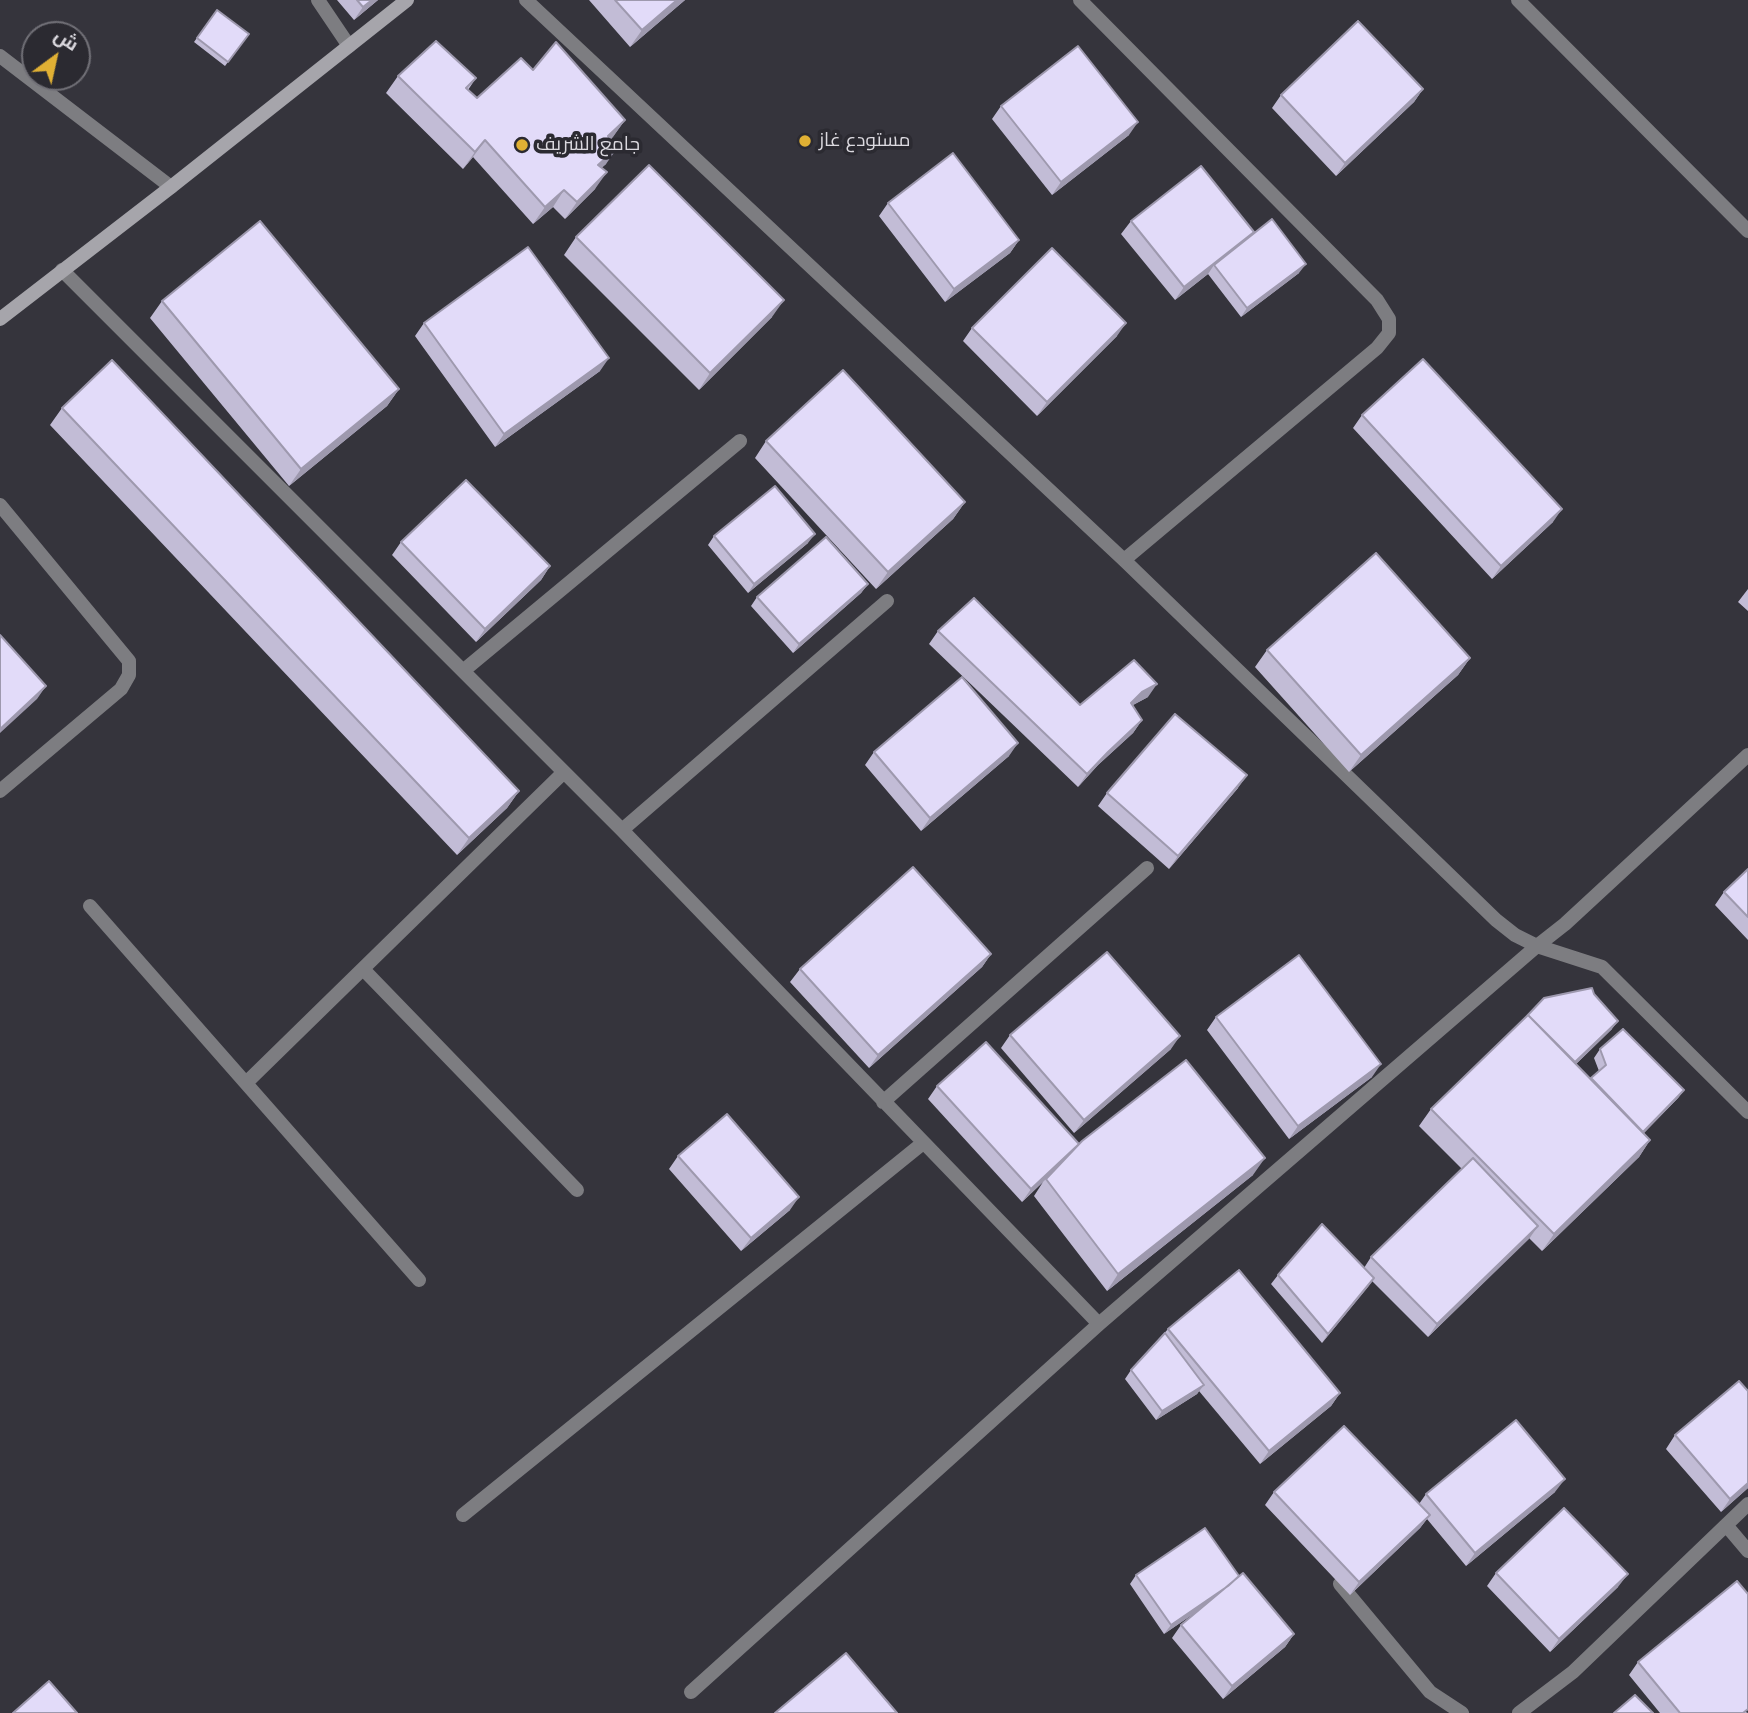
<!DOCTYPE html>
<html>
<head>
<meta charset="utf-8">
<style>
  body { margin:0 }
  #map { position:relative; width:1748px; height:1713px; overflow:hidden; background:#35343c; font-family:"Varela Round",Cairo,sans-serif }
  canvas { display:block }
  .north { position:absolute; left:21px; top:21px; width:70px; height:70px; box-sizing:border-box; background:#2b2a31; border:2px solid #717077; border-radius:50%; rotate:33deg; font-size:19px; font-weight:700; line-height:28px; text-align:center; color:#dbd9df }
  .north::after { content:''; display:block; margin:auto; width:24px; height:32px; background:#e0b034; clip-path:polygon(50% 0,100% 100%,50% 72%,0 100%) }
</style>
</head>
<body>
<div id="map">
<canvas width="1748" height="1713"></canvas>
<div class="north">ش</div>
</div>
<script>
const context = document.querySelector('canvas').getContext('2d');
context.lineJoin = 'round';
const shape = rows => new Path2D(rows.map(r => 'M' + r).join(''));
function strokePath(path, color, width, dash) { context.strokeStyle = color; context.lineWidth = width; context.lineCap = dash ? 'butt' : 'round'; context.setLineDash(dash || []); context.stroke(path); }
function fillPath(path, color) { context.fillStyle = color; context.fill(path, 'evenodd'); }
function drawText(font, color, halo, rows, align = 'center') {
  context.font = font + ' "Varela Round",Cairo,sans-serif'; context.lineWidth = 7; context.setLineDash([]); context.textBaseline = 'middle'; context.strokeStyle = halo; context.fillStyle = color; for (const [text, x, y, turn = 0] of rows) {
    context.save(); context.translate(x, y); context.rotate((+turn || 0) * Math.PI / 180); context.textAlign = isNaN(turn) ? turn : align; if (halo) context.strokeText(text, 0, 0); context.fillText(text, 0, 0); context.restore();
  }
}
strokePath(shape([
  [318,0,349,46],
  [526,0,1124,560,1496,920,1515,935,1537,946,1602,967,1748,1112],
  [1080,0,1377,300,1389,319,1389,333,1377,348,1124,560],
  [1518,0,1748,231],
  [0,56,171,187],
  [62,270,622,830,1099,1324],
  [0,505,129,661,129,675,121,689,0,791],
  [463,671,740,441],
  [622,830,887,601],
  [90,906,419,1280],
  [363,969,577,1190],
  [246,1083,564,772],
  [883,1102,1147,868],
  [463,1515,923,1143],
  [1726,1525,1748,1551],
  [1340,1584,1430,1692,1462,1713],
  [691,1692,1099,1324,1537,946,1565,924,1748,755],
  [1519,1713,1573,1672,1748,1504]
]), '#7d7d81', 14);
strokePath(shape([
  [0,319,171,187,407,0]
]), '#a6a5ab', 14);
fillPath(shape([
  [337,0,378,0,354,20],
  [589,0,685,0,630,47],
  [217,10,249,34,225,66,194,42],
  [533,70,625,120,611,139,606,164,601,168,595,189,565,219,553,207,533,224,473,157,463,169,386,93,398,76,476,78,468,90,477,98],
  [1423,89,1414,102,1336,176,1272,108,1281,95],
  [1001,106,1129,135,1052,195,992,119],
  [888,203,1019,240,1010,253,945,302,879,216],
  [1131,221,1250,237,1299,273,1241,317,1208,274,1175,300,1121,234],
  [576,237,772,317,699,390,564,255],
  [162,301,399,389,387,406,289,486,150,318],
  [424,323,600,371,495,447,415,336],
  [972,328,1117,336,1037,416,963,341],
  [62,408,519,791,507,808,457,855,50,425],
  [1362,415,1553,522,1492,579,1353,428],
  [766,441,965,502,953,519,876,589,755,458],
  [714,536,808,543,748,593,708,545],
  [401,542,550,566,541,580,476,642,392,555],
  [868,584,861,593,793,653,751,606,757,597],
  [1748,589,1748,611,1738,602],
  [938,631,1080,705,1148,697,1133,705,1142,720,1133,733,1098,765,1078,787,929,644],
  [1267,650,1470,658,1458,675,1349,772,1255,667],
  [874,752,1009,756,921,831,865,765],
  [1238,788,1169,869,1098,806,1107,793],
  [1748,869,1748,940,1715,905,1724,892],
  [991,954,982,967,869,1068,790,982,800,969],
  [1594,994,1612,1029,1576,1064,1591,1079,1599,1071,1594,1058,1600,1049,1684,1090,1678,1098,1644,1133,1650,1140,1639,1157,1542,1251,1529,1238,1428,1337,1372,1281,1322,1343,1271,1284,1278,1275,1364,1268,1371,1257,1462,1169,1419,1126,1431,1109],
  [1216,1017,1372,1077,1289,1139,1207,1030],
  [1010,1035,1171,1049,1074,1133,1001,1048],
  [937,1086,1079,1144,1253,1175,1107,1291,1034,1196,1043,1182,1022,1202,928,1099],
  [678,1156,790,1210,741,1251,669,1169],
  [1168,1329,1340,1393,1331,1406,1260,1464,1199,1391,1197,1394,1156,1420,1125,1379,1131,1370],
  [1748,1391,1748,1488,1721,1512,1666,1449,1675,1435],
  [1274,1492,1419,1504,1426,1494,1555,1492,1466,1566,1427,1519,1420,1528,1350,1595,1265,1505],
  [1496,1573,1618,1587,1550,1652,1487,1586],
  [1136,1575,1239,1576,1294,1634,1285,1647,1223,1699,1172,1638,1181,1625,1196,1612,1164,1634,1130,1584],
  [1638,1662,1748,1713,1660,1713,1629,1675]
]), '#c2bcd6');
fillPath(shape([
  [372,0,378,0,354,20,363,7],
  [677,0,685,0,630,47,642,30],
  [1423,89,1414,102,1336,176,1345,163],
  [625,120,613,137,596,153,608,136],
  [1138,122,1129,135,1052,195,1061,182],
  [485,140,473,157,463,169,475,152],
  [618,147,606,164,586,182,598,165],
  [607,172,595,189,565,219,577,202],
  [564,190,553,207,533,224,545,207],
  [1254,232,1244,245,1214,265,1208,274,1175,300,1184,287],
  [1019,240,1010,253,945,302,954,289],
  [1306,264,1299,273,1241,317,1247,308],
  [784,300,772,317,699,390,710,373],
  [1126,323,1117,336,1037,416,1047,402],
  [609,358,600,371,495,447,504,434],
  [399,389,387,406,289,486,301,469],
  [965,502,953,519,876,589,888,572],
  [1562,509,1553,522,1492,579,1501,566],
  [815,534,808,543,748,593,754,584],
  [550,566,541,580,476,642,485,629],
  [868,584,861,593,793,653,799,644],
  [1470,658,1458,675,1349,772,1361,755],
  [1157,684,1148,697,1133,705,1131,703,1142,692],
  [46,686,37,699,0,733,0,729],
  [1142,720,1133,733,1098,765,1078,787,1087,774,1108,752],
  [1018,743,1009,756,921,831,930,818],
  [1247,775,1238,788,1169,869,1178,856],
  [519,791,507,808,457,855,469,838],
  [991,954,982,967,869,1068,878,1055],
  [1618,1021,1612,1029,1568,1072,1575,1063],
  [1180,1036,1171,1049,1074,1133,1084,1120],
  [1381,1064,1372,1077,1289,1139,1298,1126],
  [1684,1090,1678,1098,1637,1140,1643,1132],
  [1650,1140,1639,1157,1542,1251,1554,1234],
  [1080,1145,1043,1182,1022,1202,1031,1189],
  [1265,1158,1253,1175,1107,1291,1118,1274],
  [799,1197,790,1210,741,1251,751,1238],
  [1538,1226,1529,1239,1428,1337,1437,1324],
  [1374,1278,1368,1287,1322,1343,1328,1334],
  [1204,1385,1197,1394,1156,1420,1162,1411],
  [1340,1393,1331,1406,1260,1464,1269,1451],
  [1565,1479,1555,1492,1466,1566,1475,1553],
  [1748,1483,1748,1488,1721,1512,1730,1499],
  [1430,1515,1420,1528,1350,1595,1359,1582],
  [1628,1574,1618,1587,1550,1652,1559,1639],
  [1240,1577,1234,1586,1164,1634,1171,1625],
  [1294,1634,1285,1647,1223,1699,1232,1686]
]), '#9e99ae');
const building = shape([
  [357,0,372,0,363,7,357,0],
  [615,0,677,0,642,30,615,0],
  [217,10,249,34,228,62,197,38,217,10],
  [1358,21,1423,89,1345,163,1281,95,1358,21],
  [436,41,476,78,466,88,477,98,521,58,533,70,556,42,625,120,608,136,618,147,598,165,607,172,577,202,564,190,545,207,485,140,475,152,398,76,436,41],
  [1078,46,1138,122,1061,182,1001,106,1078,46],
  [953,153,1019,240,954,289,888,203,953,153],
  [649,165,784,300,710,373,576,237,649,165],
  [1201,166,1254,232,1184,287,1131,221,1201,166],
  [1272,219,1306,264,1247,308,1214,265,1272,219],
  [260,221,399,389,301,469,162,301,260,221],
  [528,247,609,358,504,434,424,323,528,247],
  [1052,248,1126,323,1047,402,972,328,1052,248],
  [1423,359,1562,509,1501,566,1362,415,1423,359],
  [112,360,519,791,469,838,62,408,112,360],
  [843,370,965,502,888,572,766,441,843,370],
  [466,480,550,566,485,629,401,542,466,480],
  [775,486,815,534,754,584,714,536,775,486],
  [826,537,868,584,799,644,757,597,826,537],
  [1376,553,1470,658,1361,755,1267,650,1376,553],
  [974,598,1080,705,1134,660,1157,684,1142,692,1131,703,1142,720,1108,752,1087,774,938,631,974,598],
  [0,635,46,686,0,729,0,635],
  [962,677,1018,743,930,818,874,752,962,677],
  [1175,714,1247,775,1178,856,1107,793,1175,714],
  [913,867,991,954,878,1055,800,969,913,867],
  [1748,869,1748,917,1724,892,1748,869],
  [1107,952,1180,1036,1084,1120,1010,1035,1107,952],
  [1299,955,1381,1064,1298,1126,1216,1017,1299,955],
  [1592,988,1594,994,1618,1021,1575,1062,1528,1015,1526,1017,1544,998,1592,988],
  [1528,1015,1650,1140,1554,1234,1431,1109,1528,1015],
  [1623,1029,1684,1090,1643,1132,1591,1078,1606,1065,1600,1049,1623,1029],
  [986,1042,1079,1144,1031,1189,937,1086,986,1042],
  [1186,1060,1265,1158,1118,1274,1046,1179,1082,1141,1186,1060],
  [727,1114,799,1197,751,1238,678,1156,727,1114],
  [1473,1158,1538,1226,1437,1324,1371,1257,1473,1158],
  [1322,1224,1374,1278,1328,1334,1278,1275,1322,1224],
  [1239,1270,1340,1393,1269,1451,1168,1329,1239,1270],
  [1165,1333,1204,1385,1162,1411,1131,1370,1165,1333],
  [1739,1381,1748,1391,1748,1483,1730,1499,1675,1435,1739,1381],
  [1516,1420,1565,1479,1475,1553,1426,1494,1516,1420],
  [1344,1426,1430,1515,1359,1582,1274,1492,1344,1426],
  [1564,1508,1628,1574,1559,1639,1496,1573,1564,1508],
  [1205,1528,1239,1576,1228,1586,1171,1625,1136,1575,1205,1528],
  [1243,1573,1294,1634,1232,1686,1181,1625,1243,1573],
  [1737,1581,1748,1594,1748,1709,1743,1713,1680,1713,1638,1662,1737,1581],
  [846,1653,897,1713,775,1713,846,1653],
  [49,1681,77,1713,13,1713,49,1681],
  [1635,1695,1653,1713,1614,1713,1635,1695]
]);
fillPath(building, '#e2dbf9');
strokePath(building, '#9e99ae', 2);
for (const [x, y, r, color] of [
  [805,141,7,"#e0b034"],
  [522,145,7,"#e0b034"]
]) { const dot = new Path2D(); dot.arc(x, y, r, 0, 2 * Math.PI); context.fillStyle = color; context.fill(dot); strokePath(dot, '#2b2a31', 2.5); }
drawText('19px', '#dbd9df', '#2b2a31', [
  ["مستودع غاز",819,141],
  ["جامع الشريف",536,145]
], 'left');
</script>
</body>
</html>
